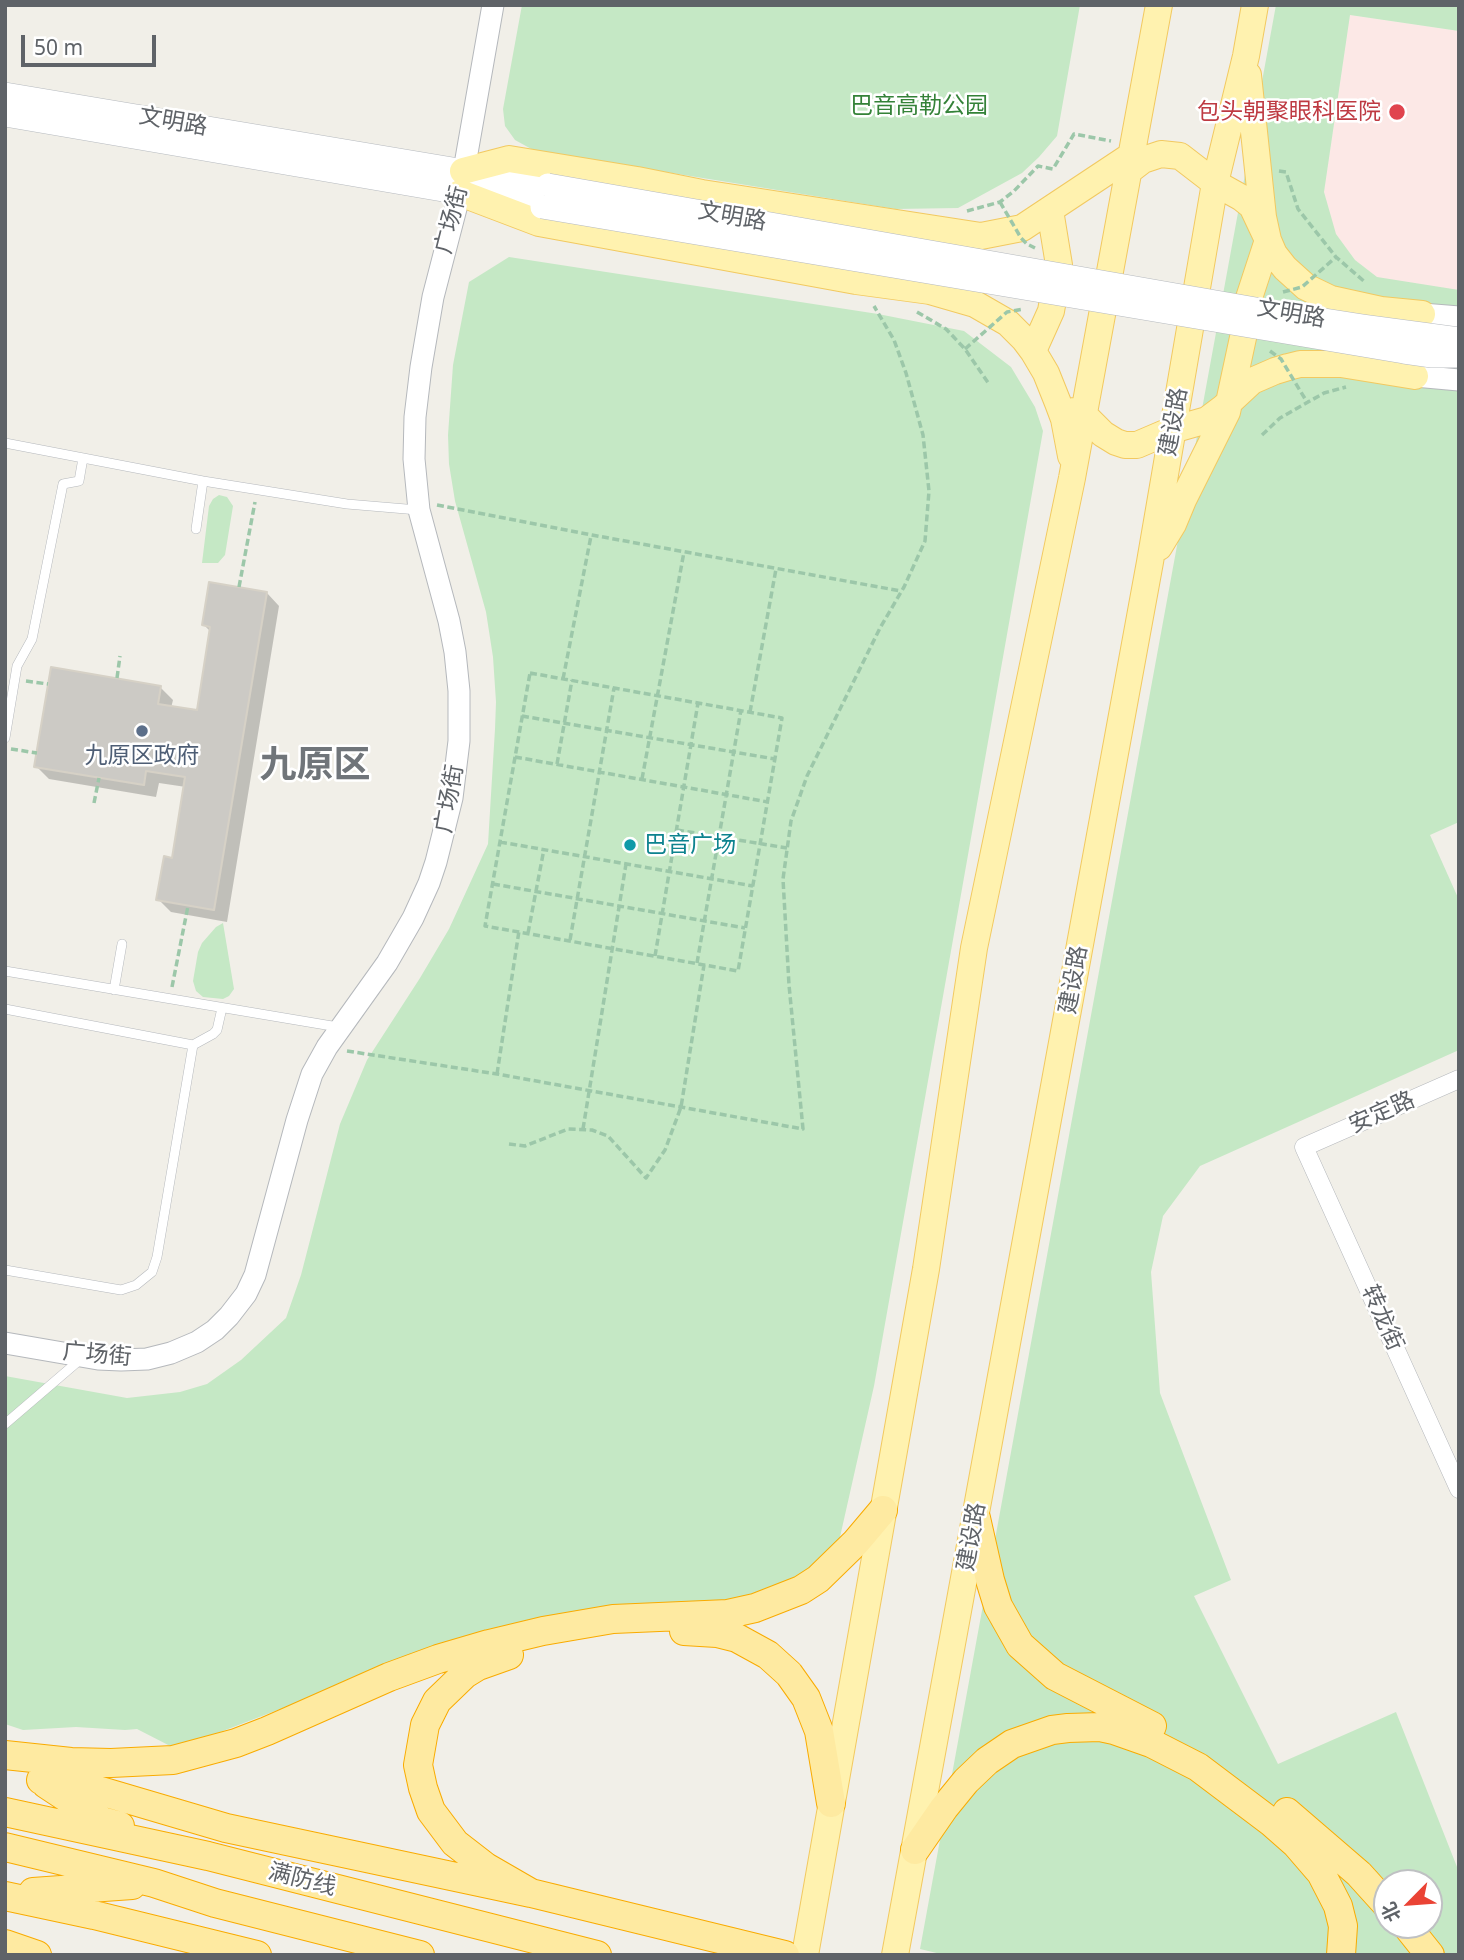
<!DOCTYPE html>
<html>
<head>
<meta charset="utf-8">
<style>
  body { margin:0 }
  #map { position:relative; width:1464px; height:1960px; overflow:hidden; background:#f1efe8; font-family:"Noto Sans","Noto Sans SC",sans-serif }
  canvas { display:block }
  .frame { position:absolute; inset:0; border:7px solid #5f6368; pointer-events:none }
  .north { position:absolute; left:1373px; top:1869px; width:70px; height:70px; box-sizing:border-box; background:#fff; border:2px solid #bfc1c3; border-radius:50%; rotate:245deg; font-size:19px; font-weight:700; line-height:28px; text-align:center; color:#5f6368 }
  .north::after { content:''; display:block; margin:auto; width:24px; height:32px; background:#ea4335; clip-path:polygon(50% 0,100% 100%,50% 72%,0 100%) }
  .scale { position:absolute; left:21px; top:35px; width:135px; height:32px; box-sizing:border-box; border:4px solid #5f6368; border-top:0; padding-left:9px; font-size:21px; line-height:24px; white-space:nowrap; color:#5f6368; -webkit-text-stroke:5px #fff; paint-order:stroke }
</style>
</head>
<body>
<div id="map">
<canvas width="1464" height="1960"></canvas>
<div class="frame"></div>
<div class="north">北</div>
<div class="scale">50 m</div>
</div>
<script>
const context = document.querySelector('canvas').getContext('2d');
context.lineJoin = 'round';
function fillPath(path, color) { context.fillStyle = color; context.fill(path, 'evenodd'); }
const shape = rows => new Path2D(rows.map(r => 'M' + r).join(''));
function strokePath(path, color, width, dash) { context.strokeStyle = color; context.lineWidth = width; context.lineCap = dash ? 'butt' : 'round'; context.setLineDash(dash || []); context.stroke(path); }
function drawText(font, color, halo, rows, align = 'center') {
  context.font = font + ' "Noto Sans","Noto Sans SC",sans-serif'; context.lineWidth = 5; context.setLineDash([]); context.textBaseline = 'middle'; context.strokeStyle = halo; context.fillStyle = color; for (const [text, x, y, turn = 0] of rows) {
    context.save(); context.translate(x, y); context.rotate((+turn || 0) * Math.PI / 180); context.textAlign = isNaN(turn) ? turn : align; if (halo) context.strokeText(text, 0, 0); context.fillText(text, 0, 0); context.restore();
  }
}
fillPath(shape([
  [1350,15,1459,31,1459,290,1377,278,1355,260,1335,234,1324,192]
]), '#fce8e6');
fillPath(shape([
  [522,5,1080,5,1057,136,1039,157,1022,173,958,208,895,209,535,151,515,140,505,126,503,109],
  [1276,5,1459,5,1459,31,1350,15,1324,192,1336,234,1355,260,1377,277,1459,290,1459,822,1430,835,1459,900,1459,1050,1200,1166,1163,1216,1151,1272,1160,1393,1231,1580,1194,1596,1278,1764,1396,1712,1459,1872,1459,1955,945,1955,920,1949],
  [1387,1883,1429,1883,1429,1925,1387,1925],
  [509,257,878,314,964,331,1011,367,1035,407,1043,431,874,1386,840,1537,813,1571,769,1592,727,1602,597,1609,489,1629,176,1749,137,1729,125,1730,76,1727,23,1730,5,1724,5,1376,127,1398,180,1392,207,1384,241,1360,286,1318,301,1275,340,1124,367,1060,420,978,449,929,488,844,495,729,496,702,493,657,486,612,455,501,449,464,448,435,453,365,469,282],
  [219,495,227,497,233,506,225,555,218,563,202,563,209,506,213,499],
  [223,923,234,989,229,996,223,999,203,997,196,991,193,981,198,952,202,943,216,927]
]), '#c5e8c5');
fillPath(shape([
  [267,593,279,606,227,922,171,912,158,899,173,860,186,787,159,783,156,797,49,779,36,766,160,687,173,700,171,708,198,712,211,632,204,625]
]), '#0003');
const building = shape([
  [209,582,267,592,214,910,156,900,164,856,172,858,185,777,146,771,144,785,34,767,51,667,161,686,158,704,197,710,210,627,202,625,209,582]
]);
fillPath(building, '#cccac5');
strokePath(building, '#d6d1c6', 2);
const service = shape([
  [5,443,203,481,347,504,418,510],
  [196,529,203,481],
  [5,738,17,666,32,639,63,484,79,481,83,458],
  [5,971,338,1027],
  [114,990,122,944],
  [5,1009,193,1045,213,1034,217,1030,222,1008],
  [5,1270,121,1290,136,1285,152,1272,157,1257,193,1045],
  [5,1424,82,1358]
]);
const minor = shape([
  [1459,1079,1304,1147,1459,1489]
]);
const tertiary = shape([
  [1422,314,1459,317],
  [1415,376,1459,380],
  [5,1343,98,1359,121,1360,147,1359,171,1353,197,1342,215,1330,229,1316,246,1294,255,1275,297,1120,312,1074,327,1047,387,963,413,918,429,883,436,862,452,798,459,741,459,691,455,652,449,621,419,510,414,459,415,417,421,367,433,297,460,193,493,5]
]);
const secondary = shape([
  [5,94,548,185],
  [5,115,542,207]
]);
const primary = shape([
  [1248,75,1263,217,1268,240,1274,254,1285,268,1306,287,1331,299,1381,310,1422,314],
  [1130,170,1143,160,1161,154,1180,156,1215,183,1242,198,1252,206,1268,240,1248,301,1244,333,1227,412,1183,500,1173,524,1159,547],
  [463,171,509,159,637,180,702,193,981,236,1022,228,1132,155],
  [460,193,539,223,856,281,930,291,975,304,1008,323,1024,339,1033,351,1046,373,1058,403,1064,419,1071,456],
  [1033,351,1051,311,1059,265,1050,210],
  [1074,411,1084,415,1103,434,1116,442,1125,445,1137,445,1172,430,1207,420,1223,408,1252,381,1275,371,1288,367,1300,364,1341,364,1415,376],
  [805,1955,926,1269,974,948,1072,478,1159,5],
  [895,1955,1150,562,1215,183,1246,56,1255,5]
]);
const trunk = shape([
  [976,1518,990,1580,998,1606,1020,1645,1055,1676,1152,1726],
  [684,1631,717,1633,737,1638,768,1655,789,1674,806,1698,819,1731,831,1803],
  [509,1655,478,1666,465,1674,437,1701,425,1725,418,1765,423,1788,431,1811,455,1843,486,1867,531,1893],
  [5,1755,71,1762,111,1763,173,1760,236,1743,267,1731,389,1677,438,1659,489,1644,543,1631,613,1619,728,1614,755,1608,801,1590,818,1579,856,1542,883,1510],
  [41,1780,70,1782,226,1828,531,1893,785,1955],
  [46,1784,102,1821,120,1826],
  [5,1812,208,1856,597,1955],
  [1287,1812,1359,1874,1387,1905],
  [5,1847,154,1883,215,1903,420,1955],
  [915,1850,944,1808,966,1781,987,1761,1012,1744,1052,1730,1068,1728,1100,1727,1114,1730,1151,1743,1198,1767,1271,1822,1296,1844,1321,1873,1338,1906,1343,1926,1341,1955],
  [33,1892,132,1885],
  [5,1896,94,1915,257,1955],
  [1406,1925,1430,1955],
  [5,1944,37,1955]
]);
strokePath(service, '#b5b8bc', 10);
strokePath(minor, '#b5b8bc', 19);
strokePath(tertiary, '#b5b8bc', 23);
strokePath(secondary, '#b6babf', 24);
strokePath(primary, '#f2c960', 28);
strokePath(trunk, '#f9ab00', 30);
strokePath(shape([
  [1279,171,1286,172,1298,209,1336,257,1366,283],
  [967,211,1000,202,1014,191,1038,166,1053,169,1074,134,1111,141],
  [917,312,946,329,965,349,989,384],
  [1262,435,1280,418,1324,393,1346,387],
  [437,505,592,535,901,591],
  [239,587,255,502],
  [530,673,782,718,738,971,485,926,530,673],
  [117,678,120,656],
  [563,679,591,536],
  [26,681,48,684],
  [750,712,776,569],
  [522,716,775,759],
  [11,749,37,753],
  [515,757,768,802],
  [557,764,572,680],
  [642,779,684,552],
  [94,803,99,778],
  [677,830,787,848],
  [500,842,753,886],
  [493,884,745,928],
  [528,933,544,849],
  [570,940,614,688],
  [655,956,698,703],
  [697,963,741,710],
  [172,987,188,906],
  [347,1051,497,1074,803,1129,789,985,783,879,791,821,807,776,880,628,904,587,925,541,929,491,923,435,906,373,894,340,874,306],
  [497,1074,519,931],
  [583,1129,626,864],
  [509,1144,525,1146,568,1129,592,1130,608,1136,646,1178,665,1150,681,1107,704,965]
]), '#9cc7a9', 3.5, [7, 3.5]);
strokePath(service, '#fff', 9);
strokePath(minor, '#fff', 18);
strokePath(tertiary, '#fff', 21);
strokePath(secondary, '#fff', 23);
strokePath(primary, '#fff2af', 26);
strokePath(trunk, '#feeaa1', 28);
const secondaryBridge = shape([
  [548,185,1267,311,1363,326,1459,339],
  [542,207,1404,352,1432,356,1459,356]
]);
strokePath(secondaryBridge, '#b6babf', 24, []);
strokePath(shape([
  [1000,202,1021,238,1027,244,1035,248],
  [1283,292,1302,287,1336,257],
  [965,349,1007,312,1024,309],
  [1270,351,1281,359,1307,402]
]), '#9cc7a9', 3.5, [7, 3.5]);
strokePath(secondaryBridge, '#fff', 23);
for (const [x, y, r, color] of [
  [1397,112,9,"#e0444e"],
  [142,731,7,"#5c6f8a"],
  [630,845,7,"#0f9aa8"]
]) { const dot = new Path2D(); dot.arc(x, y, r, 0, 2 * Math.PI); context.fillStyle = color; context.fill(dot); strokePath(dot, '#fff', 2.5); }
drawText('23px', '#348238', '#fff', [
  ["巴音高勒公园",919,106]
]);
drawText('23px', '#be3a42', '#fff', [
  ["包头朝聚眼科医院",1381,112]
], 'right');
drawText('23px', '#5f6368', '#fff', [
  ["文明路",173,122,10],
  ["文明路",732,217,10],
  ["广场街",452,220,-76],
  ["文明路",1291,314,10],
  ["建设路",1174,422,-80],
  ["广场街",450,799,-80],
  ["建设路",1074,980,-80],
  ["安定路",1382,1113,-24],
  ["转龙街",1382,1318,66],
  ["广场街",97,1355,5],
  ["建设路",972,1537,-80],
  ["满防线",302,1880,14]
]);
drawText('23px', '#4e5e75', '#fff', [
  ["九原区政府",142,756]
]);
drawText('23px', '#0d838f', '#fff', [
  ["巴音广场",644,845]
], 'left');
drawText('bold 37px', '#70757a', '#fff', [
  ["九原区",315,766]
]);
</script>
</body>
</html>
